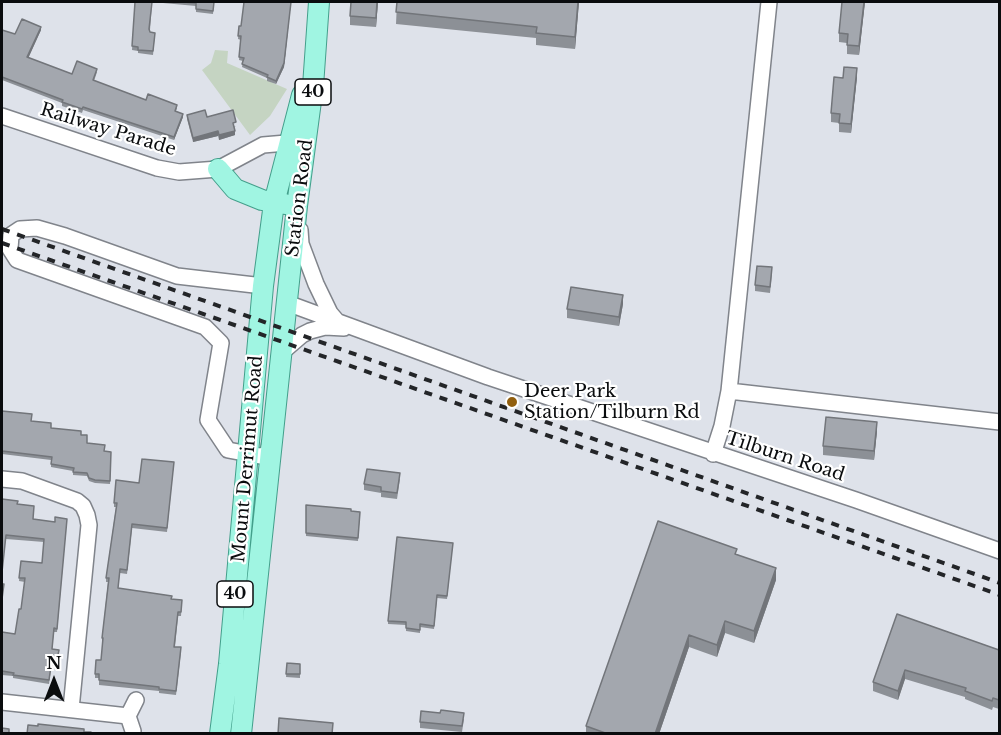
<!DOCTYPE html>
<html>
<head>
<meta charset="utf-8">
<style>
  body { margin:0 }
  #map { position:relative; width:1001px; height:735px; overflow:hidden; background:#dee2ea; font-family:"Libre Baskerville",serif }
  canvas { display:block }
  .frame { position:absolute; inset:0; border:3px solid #0a0c0e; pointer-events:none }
  .north { position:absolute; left:24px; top:651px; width:60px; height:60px; -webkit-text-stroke:4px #fff; paint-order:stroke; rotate:0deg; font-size:16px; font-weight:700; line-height:24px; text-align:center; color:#0a0c0e }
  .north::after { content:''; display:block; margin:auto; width:21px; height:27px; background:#0a0c0e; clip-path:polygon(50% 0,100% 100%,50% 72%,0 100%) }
</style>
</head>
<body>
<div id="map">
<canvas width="1001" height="735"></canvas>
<div class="frame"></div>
<div class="north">N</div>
</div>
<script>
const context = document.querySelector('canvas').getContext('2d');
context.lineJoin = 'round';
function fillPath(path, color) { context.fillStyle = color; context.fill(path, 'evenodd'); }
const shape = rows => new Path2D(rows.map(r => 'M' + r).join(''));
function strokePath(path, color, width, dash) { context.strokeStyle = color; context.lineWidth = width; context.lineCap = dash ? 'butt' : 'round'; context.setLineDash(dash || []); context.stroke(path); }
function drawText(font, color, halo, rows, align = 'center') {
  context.font = font + ' "Libre Baskerville",serif'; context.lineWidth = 4.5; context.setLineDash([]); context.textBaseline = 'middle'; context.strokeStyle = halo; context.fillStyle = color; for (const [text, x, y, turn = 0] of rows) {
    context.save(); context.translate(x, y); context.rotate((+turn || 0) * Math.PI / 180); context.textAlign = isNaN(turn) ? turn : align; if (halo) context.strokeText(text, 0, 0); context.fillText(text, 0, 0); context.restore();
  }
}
fillPath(shape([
  [215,50,228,51,227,63,287,89,270,116,250,135,202,70,211,63]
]), '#c5d4c2');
const minor = shape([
  [2,116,157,168,179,172,218,169,263,145,298,142],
  [300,230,301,244,316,284,330,313,336,320],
  [263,286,177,276,65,236,37,228,20,229,11,235,10,249,17,260,205,327,221,343,208,420,228,450,260,456,268,454,270,442],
  [287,303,488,377,856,500,1000,551],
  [281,353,302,335,310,331,325,327,344,328],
  [729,391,1000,422],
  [713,454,722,426,729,391,769,2],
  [2,479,22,481,77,501,83,506,87,515,89,525,71,709],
  [2,702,128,716],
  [133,731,128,716,136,700]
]);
const major = shape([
  [218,169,235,189,262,200,285,204],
  [220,734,229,664,263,286,274,203,302,95],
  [241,734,297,206,313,86,319,2]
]);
strokePath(minor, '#80848b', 18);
strokePath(major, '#439f8b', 22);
strokePath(minor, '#fff', 15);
strokePath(major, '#a0f5e2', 20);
strokePath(shape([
  [2,229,1000,583],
  [2,243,1000,595]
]), '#232528', 4, [8, 8]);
fillPath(shape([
  [135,2,214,2,213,14,196,12,196,6,152,2,150,30,150,32,155,33,153,55,138,53,138,51,132,50],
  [291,2,284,67,276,84,267,81,267,78,242,67,243,61,239,60,241,40,238,39,239,26,241,26],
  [378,2,376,27,350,25,350,16],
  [397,2,579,2,575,49,536,45,536,38,396,24],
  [865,2,859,55,847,54,847,43,839,42,839,33],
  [2,30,15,34,41,30,28,58,72,74,97,72,94,81,146,100,177,108,176,111,183,117,174,140,83,110,82,113,62,106,62,103,2,80],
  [857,77,851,133,839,132,839,123,831,122,831,113,843,78],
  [187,115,207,117,236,127,234,127,235,135,219,140,218,136,193,142,187,119],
  [772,273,770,293,755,291,755,285],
  [623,304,619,326,567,318,567,309],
  [2,411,51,428,81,435,87,443,104,451,111,452,110,484,95,483,89,481,87,476,73,475,73,471,51,467,51,460,2,454],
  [877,431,874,460,823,455,823,446],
  [174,462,167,532,132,528,127,574,120,573,118,588,171,599,182,600,181,616,178,616,175,647,181,652,176,695,159,693,159,691,99,685,99,678,95,678,95,674,101,660,103,642,102,642,102,638,108,582,106,582,106,578,116,507,114,507,114,503,139,483],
  [400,479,397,499,381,497,381,493,364,490,364,484],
  [2,499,17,504,33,519,55,522,67,519,57,632,54,632,52,649,59,650,57,663,52,662,49,684,13,678,13,676,2,675,2,632,15,634,21,609,25,582,19,581,21,561,42,563,44,542,6,539],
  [306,505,360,512,358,541,306,536],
  [453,543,447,599,437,598,434,629,420,627,420,633,406,631,406,625,388,624,388,621],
  [737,554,776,580,754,643,725,633,717,657,689,647,659,734,586,734,586,726],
  [897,614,999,650,999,709,993,707,992,710,965,699,965,697,905,679,898,700,873,691,873,682],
  [287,663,300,664,300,678,286,677],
  [464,719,462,732,420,728,420,722]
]), '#8c9096');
fillPath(shape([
  [291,2,284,67,276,84,276,81],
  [377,2,378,2,376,27,376,18],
  [578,2,579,2,575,49,575,37],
  [864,2,865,2,859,55,859,46],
  [41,27,41,30,27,61,27,57],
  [857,68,857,77,851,133,851,124],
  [183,114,183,117,174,140,174,137],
  [218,131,218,136,193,142,193,138],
  [235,131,235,135,219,140,219,135],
  [623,295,623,304,619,326,619,317],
  [877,422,877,431,874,460,874,451],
  [776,568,776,580,754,643,754,631],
  [725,621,725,633,717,657,717,645],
  [689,635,689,647,659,734,655,734],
  [905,670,905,679,898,700,898,691]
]), '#72757a');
const building = shape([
  [135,2,152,2,149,29,150,32,155,33,153,51,138,50,138,47,132,46,135,2],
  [183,2,214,2,213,11,196,9,196,3,183,2],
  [244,2,291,2,284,63,276,81,267,77,268,75,242,64,244,58,239,57,241,36,238,36,239,26,241,26,244,2],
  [351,2,377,2,376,18,350,16,351,2],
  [397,2,578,2,575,37,536,33,537,27,396,12,397,2],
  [842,2,864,2,859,46,847,45,848,34,839,33,842,2],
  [22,19,41,27,27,57,72,74,77,61,97,69,93,80,146,100,148,94,177,105,175,111,183,114,174,137,83,107,82,109,62,102,63,100,2,77,2,30,15,34,22,19],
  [844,67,857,68,851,124,839,123,840,114,831,113,834,77,843,78,844,67],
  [205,110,207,117,233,110,236,122,233,123,235,131,219,135,218,131,193,138,187,115,205,110],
  [757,266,772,267,770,287,755,285,757,266],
  [571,287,623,295,619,317,567,309,571,287],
  [2,411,32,414,31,421,51,423,51,428,81,431,81,435,87,435,87,443,105,445,104,451,111,452,110,481,95,480,89,478,87,473,73,472,74,468,51,464,52,457,2,451,2,411],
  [826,417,877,422,874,451,823,446,826,417],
  [142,459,174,462,167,528,132,524,127,570,120,569,118,588,172,596,171,599,182,600,181,612,178,612,174,647,181,647,176,691,159,689,159,687,99,680,99,674,95,674,96,660,101,660,103,638,102,638,109,578,106,578,117,503,114,503,116,480,139,483,142,459],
  [367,469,400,473,397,493,381,491,381,487,364,484,367,469],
  [2,499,18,501,17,504,34,506,33,519,55,522,55,517,67,519,57,629,54,628,52,649,59,650,57,660,52,659,49,680,13,675,14,673,2,671,2,632,15,634,19,609,21,609,25,578,19,578,21,561,42,563,44,539,6,535,2,572,2,499],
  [306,505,351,509,351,511,360,512,358,538,306,533,306,505],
  [658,521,737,549,735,554,776,568,754,631,725,621,717,645,689,635,655,734,608,734,586,726,658,521],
  [397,537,453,543,447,596,437,595,434,626,420,624,420,630,406,628,406,622,388,621,397,537],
  [2,584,4,584,2,599,2,584],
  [897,614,999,650,999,700,993,698,992,701,965,691,966,688,905,670,898,691,873,682,897,614],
  [287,663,300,664,300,674,286,674,287,663],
  [441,710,464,713,462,726,420,722,421,711,440,713,441,710],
  [279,718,333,723,332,734,278,734,279,718],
  [38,724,84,729,84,732,91,732,91,734,27,734,28,725,38,726,38,724],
  [2,728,9,729,9,734,2,734,2,728]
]);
fillPath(building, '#a3a7ae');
strokePath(building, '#72757a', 1.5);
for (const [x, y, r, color] of [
  [512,402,6,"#915f0f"]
]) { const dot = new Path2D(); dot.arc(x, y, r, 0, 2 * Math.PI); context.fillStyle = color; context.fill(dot); strokePath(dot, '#fff', 2); }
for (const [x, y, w] of [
  [313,92,36],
  [235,594,36]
]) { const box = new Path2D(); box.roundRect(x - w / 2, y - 13, w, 26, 4.5); context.fillStyle = '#fff'; context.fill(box); strokePath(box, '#0a0c0e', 1.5); }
drawText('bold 16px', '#0a0c0e', null, [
  ["40",313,92],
  ["40",235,594]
]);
drawText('18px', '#0a0c0e', '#fff', [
  ["Railway Parade",108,130,17],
  ["Station Road",300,198,-83],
  ["Tilburn Road",785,457,18],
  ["Mount Derrimut Road",248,459,-85]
]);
drawText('18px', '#0a0c0e', '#fff', [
  ["Deer Park",524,392],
  ["Station/Tilburn Rd",524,413]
], 'left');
</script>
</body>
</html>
